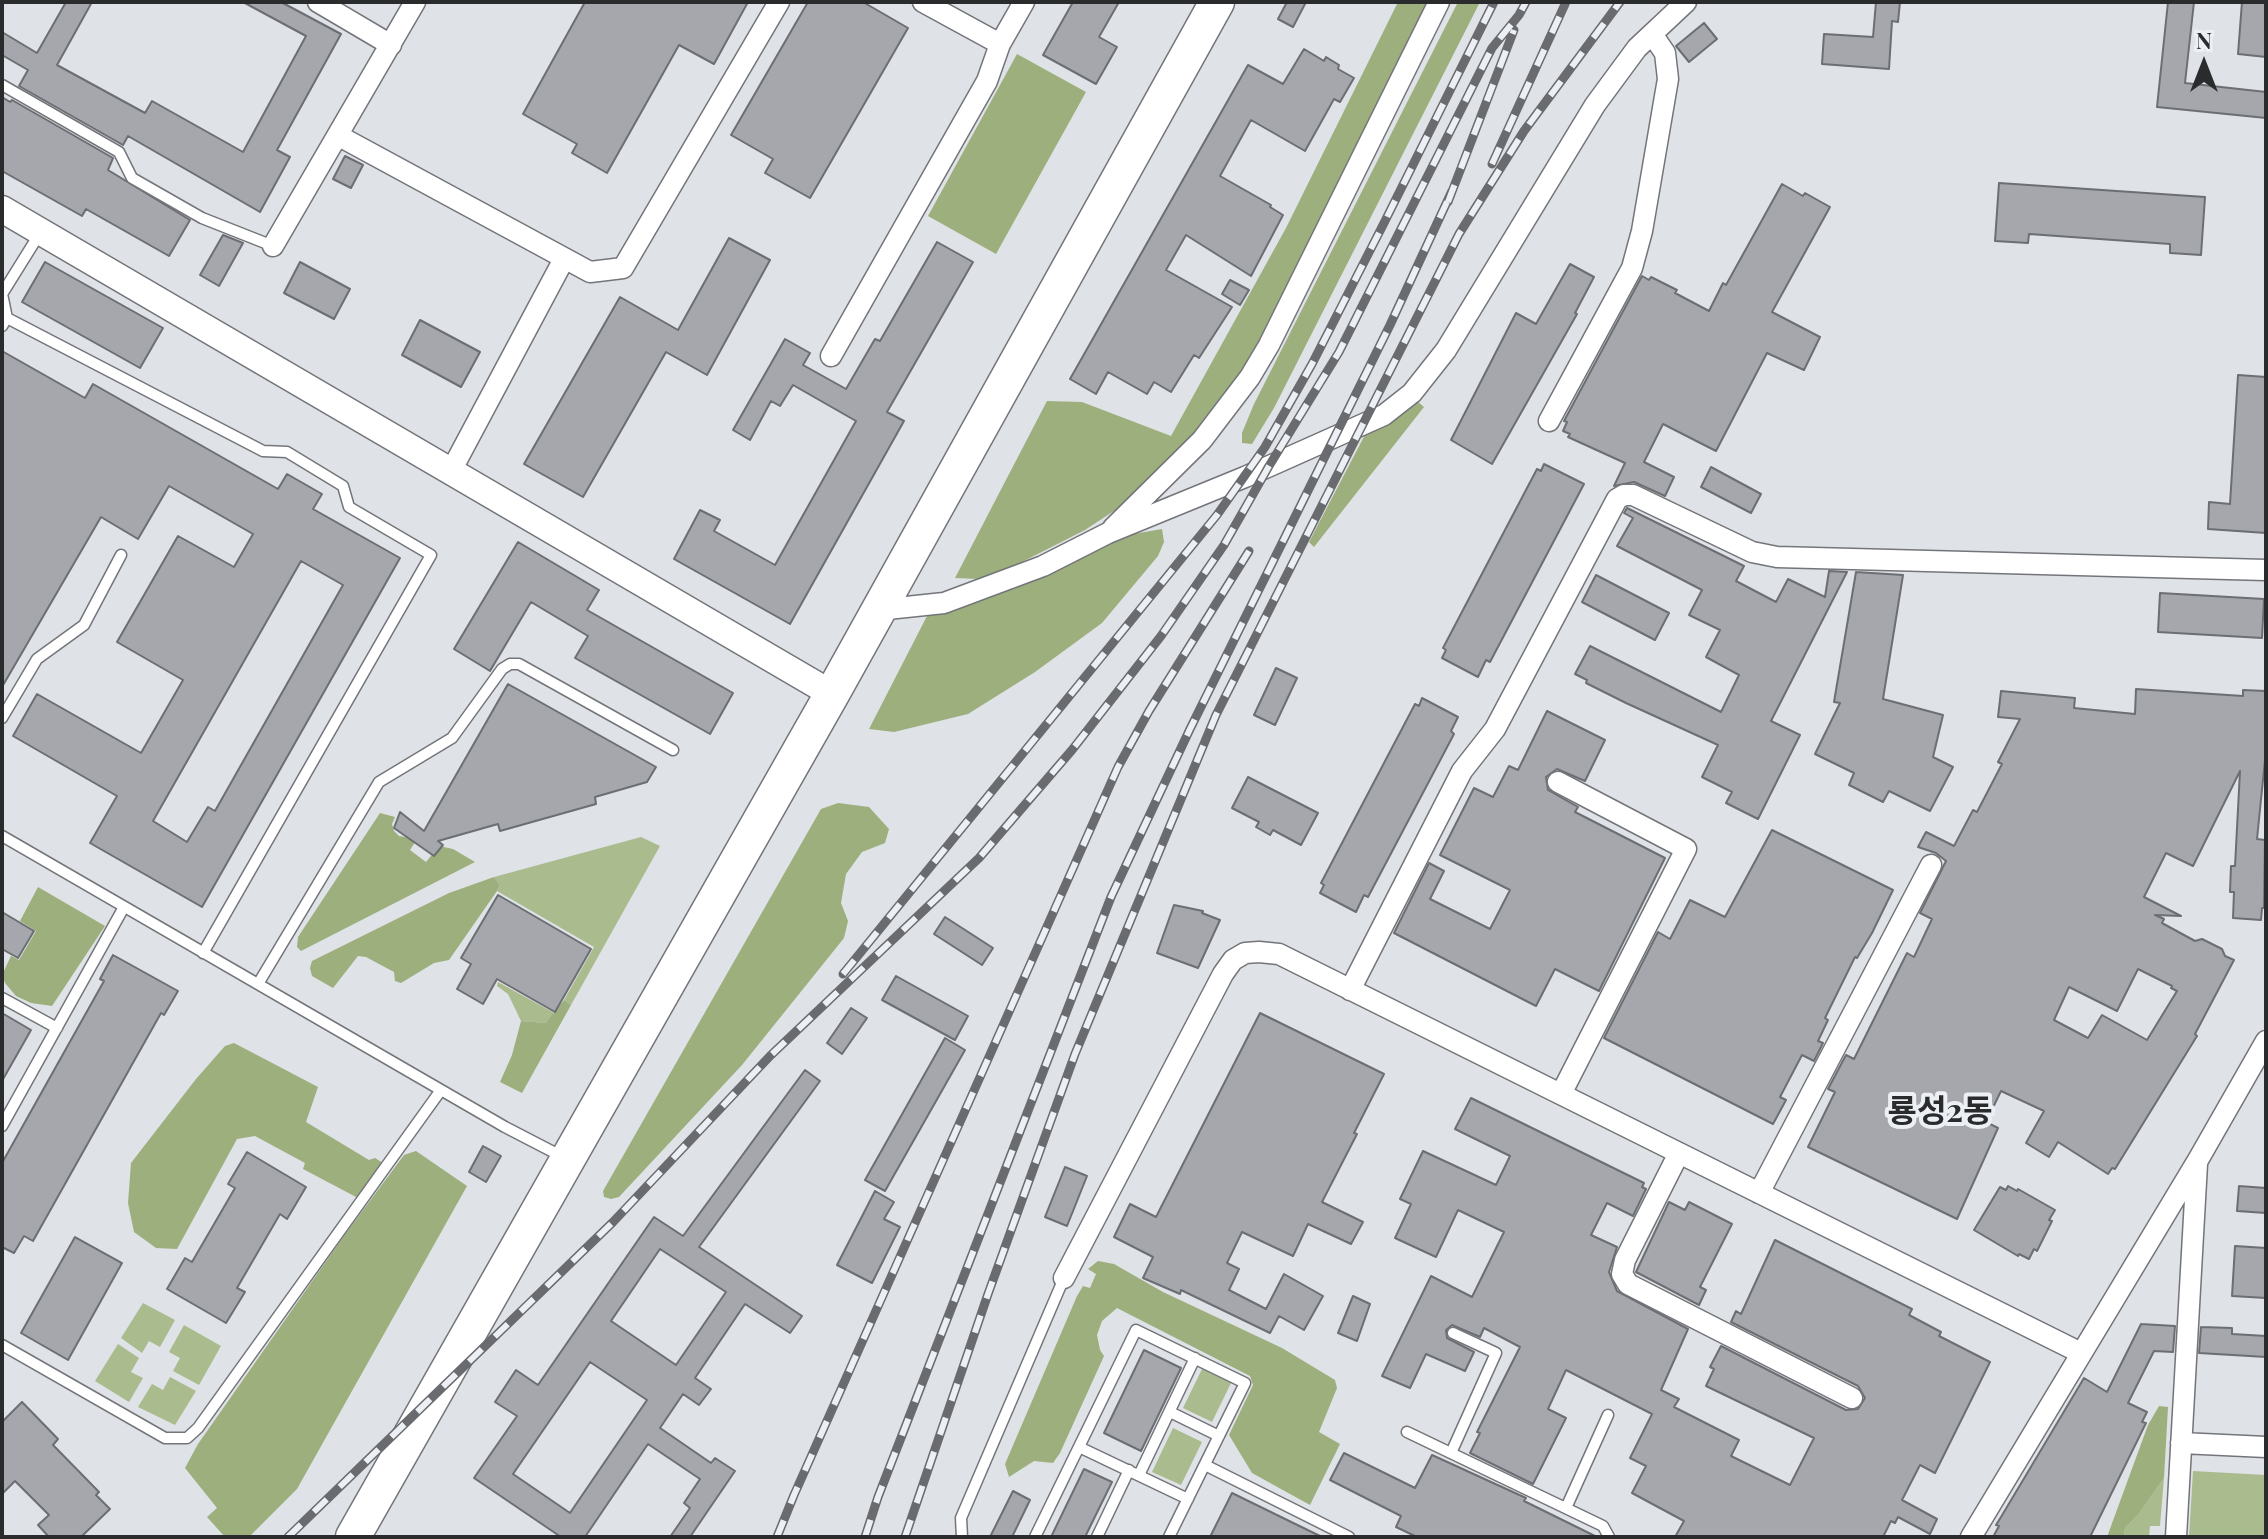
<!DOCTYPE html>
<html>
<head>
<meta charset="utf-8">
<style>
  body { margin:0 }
  #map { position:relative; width:2268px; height:1539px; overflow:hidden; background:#dfe2e7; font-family:"Playfair Display",serif }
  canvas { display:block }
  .frame { position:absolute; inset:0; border:4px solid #2a2b2d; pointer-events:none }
  .north { position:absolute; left:2164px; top:24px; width:80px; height:80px; -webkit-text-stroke:6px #eceff4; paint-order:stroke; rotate:0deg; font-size:22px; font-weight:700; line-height:32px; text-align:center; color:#2a2b2d }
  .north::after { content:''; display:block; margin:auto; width:28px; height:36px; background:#2a2b2d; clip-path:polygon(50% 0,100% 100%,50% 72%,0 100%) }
</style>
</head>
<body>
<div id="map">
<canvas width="2268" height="1539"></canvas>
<div class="frame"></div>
<div class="north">N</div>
</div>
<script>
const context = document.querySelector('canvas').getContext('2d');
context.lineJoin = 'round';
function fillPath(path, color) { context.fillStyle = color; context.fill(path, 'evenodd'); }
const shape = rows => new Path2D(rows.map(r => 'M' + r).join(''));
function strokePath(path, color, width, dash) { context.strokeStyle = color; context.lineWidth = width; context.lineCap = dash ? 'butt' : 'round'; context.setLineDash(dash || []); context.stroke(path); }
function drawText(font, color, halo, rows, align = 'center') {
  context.font = font + ' "Playfair Display","Noto Sans KR",serif'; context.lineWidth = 8; context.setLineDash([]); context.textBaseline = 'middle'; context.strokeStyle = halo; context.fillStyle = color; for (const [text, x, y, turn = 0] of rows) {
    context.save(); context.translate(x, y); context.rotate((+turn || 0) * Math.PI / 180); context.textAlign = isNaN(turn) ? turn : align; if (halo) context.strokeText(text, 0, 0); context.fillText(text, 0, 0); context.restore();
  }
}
fillPath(shape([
  [641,837,660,846,571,1005,564,1000,594,947,497,891,500,885,494,877],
  [498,982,556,1014,546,1023,521,1021,508,994,497,986],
  [143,1303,175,1320,160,1347,149,1341,142,1353,121,1338],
  [184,1325,221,1346,199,1385,173,1371,180,1358,169,1352],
  [118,1344,139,1358,131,1372,143,1378,129,1402,95,1381],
  [1202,1369,1231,1383,1212,1422,1183,1408],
  [170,1377,196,1391,175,1425,138,1407,152,1384,163,1390],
  [1173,1428,1202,1442,1181,1485,1152,1472],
  [2193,1471,2266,1475,2266,1537,2189,1537],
  [2164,1478,2160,1526,2150,1526,2149,1537,2124,1537,2125,1528,2138,1515]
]), '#aabb8e');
fillPath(shape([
  [1398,2,1430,2,1262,339,1241,378,1199,435,1126,503,1085,530,1022,562,979,579,955,578,1047,401,1082,402,1171,436,1286,228],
  [1458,2,1480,2,1274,408,1252,444,1242,443,1242,433,1254,404],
  [1017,54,1086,92,996,254,928,216],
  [1417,401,1424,407,1314,547,1309,542,1368,429],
  [1162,529,1164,542,1158,556,1102,623,1035,672,968,714,894,732,869,729,927,616,1048,571,1128,535],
  [838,803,869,807,889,829,885,843,862,852,846,874,841,903,848,921,844,938,742,1065,619,1197,611,1199,604,1197,603,1191,821,809],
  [380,813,395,817,392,824,394,831,399,836,417,839,410,850,426,862,439,846,453,849,475,862,301,951,297,947,298,937],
  [494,877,500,885,497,891,449,960,434,963,401,983,395,981,394,972,366,957,358,956,333,988,312,976,310,968,312,961,449,893],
  [38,887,105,926,52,1006,31,1003,16,996,5,983,2,975,11,956,19,960,36,931,20,921],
  [564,1000,571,1005,522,1093,500,1082,512,1055,521,1021,546,1023],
  [234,1043,318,1087,306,1122,369,1160,375,1158,383,1163,358,1198,303,1169,305,1163,255,1136,237,1139,177,1249,156,1248,134,1232,128,1203,131,1163,196,1079,225,1046],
  [416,1151,467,1186,297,1489,249,1537,225,1537,207,1517,217,1508,185,1468,198,1444,346,1233,404,1155],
  [1098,1261,1114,1264,1163,1292,1282,1348,1335,1380,1337,1388,1319,1432,1340,1444,1310,1505,1252,1473,1229,1435,1253,1385,1250,1376,1117,1308,1102,1321,1097,1335,1100,1350,1104,1356,1060,1453,1053,1463,1034,1461,1009,1477,1005,1464,1077,1296,1083,1286,1090,1288,1096,1274,1088,1269],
  [2159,1406,2168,1407,2164,1478,2138,1515,2125,1528,2124,1537,2107,1537,2148,1425]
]), '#9caf7c');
const building = shape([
  [66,2,92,2,57,65,145,113,152,101,243,152,306,36,243,2,281,2,341,34,277,150,290,157,260,212,128,136,123,145,19,86,28,70,2,55,2,32,37,53,66,2],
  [585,2,748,2,714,64,679,45,607,173,572,153,577,144,523,114,585,2],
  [808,2,863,2,908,28,810,198,765,173,773,159,731,135,808,2],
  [1073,2,1119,2,1099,37,1117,47,1096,84,1043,55,1073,2],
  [1287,2,1306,2,1293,27,1278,19,1287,2],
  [1876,2,1900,2,1898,22,1892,21,1889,69,1822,64,1824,34,1873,37,1876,2],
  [2168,2,2194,2,2185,83,2266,92,2266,118,2157,107,2168,2],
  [2242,2,2266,2,2266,57,2238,54,2242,2],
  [1704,23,1717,39,1689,62,1676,46,1704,23],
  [1304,49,1324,61,1326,57,1339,65,1338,69,1354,78,1340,102,1334,99,1305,151,1251,120,1220,176,1271,205,1270,207,1283,215,1251,276,1186,235,1166,270,1232,307,1199,358,1194,355,1171,392,1154,382,1147,394,1108,372,1096,394,1070,379,1248,65,1283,84,1304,49],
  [2,97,10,102,12,100,113,158,108,170,190,220,169,256,86,209,82,216,2,171,2,97],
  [345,156,363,165,351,188,333,179,345,156],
  [1999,183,2205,197,2201,255,2170,253,2170,244,2029,234,2028,243,1995,241,1999,183],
  [1782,184,1803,196,1805,193,1830,207,1772,312,1820,337,1804,370,1767,353,1716,451,1663,424,1644,462,1674,477,1665,496,1634,482,1614,486,1625,463,1568,437,1570,434,1563,431,1567,422,1564,421,1642,276,1649,280,1651,277,1677,290,1675,293,1709,311,1723,283,1726,285,1782,184],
  [223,235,243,243,219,286,200,275,223,235],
  [729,238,770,260,707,375,666,352,583,497,524,464,620,297,678,330,729,238],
  [937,242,973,262,887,412,904,421,790,624,674,559,700,510,720,520,714,531,775,565,856,421,793,385,780,406,771,401,750,440,733,430,785,339,810,353,803,365,846,389,875,339,880,341,937,242],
  [45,262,163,328,140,368,22,302,45,262],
  [300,262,350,289,334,319,284,293,300,262],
  [1570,264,1594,277,1575,313,1577,314,1492,464,1451,440,1516,313,1536,324,1570,264],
  [1230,280,1249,290,1240,305,1222,294,1230,280],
  [420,320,480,352,461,387,402,355,420,320],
  [2,351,85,398,93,384,278,489,287,474,322,494,313,509,400,558,202,907,90,843,117,796,13,736,37,694,141,753,183,680,117,642,178,536,234,567,253,534,169,486,138,539,101,517,2,687,2,351],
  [301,561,343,585,215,811,208,807,187,842,153,821,301,561],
  [2238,375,2266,377,2266,533,2208,529,2209,502,2230,504,2238,375],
  [1544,464,1584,484,1490,662,1486,660,1478,677,1442,658,1446,650,1443,648,1537,469,1541,471,1544,464],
  [1711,467,1761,494,1751,513,1701,487,1711,467],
  [1627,508,1744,566,1736,581,1776,602,1788,579,1825,597,1829,571,1847,572,1771,721,1800,735,1758,819,1726,803,1732,792,1702,777,1718,745,1626,703,1586,683,1587,680,1575,674,1590,646,1721,712,1739,675,1706,657,1720,630,1689,615,1702,590,1617,546,1633,518,1624,513,1627,508],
  [518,542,599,590,587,610,733,693,710,734,575,658,588,636,531,602,490,671,454,649,518,542],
  [1856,572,1903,575,1883,699,1943,715,1933,757,1953,767,1930,811,1889,791,1883,802,1849,785,1854,773,1815,754,1840,703,1834,702,1856,572],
  [1596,575,1669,613,1655,640,1582,602,1596,575],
  [2160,593,2264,599,2262,638,2158,632,2160,593],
  [1276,668,1297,678,1275,725,1254,715,1276,668],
  [508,684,656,767,647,782,595,797,596,804,500,831,498,824,438,841,443,845,434,856,394,828,400,812,424,831,508,684],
  [2136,689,2243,696,2243,690,2266,691,2265,760,2257,839,2265,840,2264,908,2262,908,2261,920,2233,918,2234,892,2230,892,2231,866,2235,866,2240,771,2193,866,2166,853,2144,897,2181,916,2155,915,2164,919,2162,923,2195,941,2202,939,2222,949,2225,956,2234,960,2195,1034,2197,1036,2115,1169,2112,1168,2108,1174,2058,1142,2049,1157,2026,1143,2044,1111,2001,1091,1986,1122,1998,1128,1957,1219,1808,1147,1835,1092,1828,1089,1846,1055,1854,1059,1907,953,1914,957,1932,919,1920,913,1946,861,1936,853,1918,847,1926,832,1954,846,1973,810,1977,812,2002,764,1998,762,2020,719,1998,717,2001,691,2075,698,2074,708,2135,714,2136,689],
  [2138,969,2172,986,2171,988,2177,991,2147,1040,2102,1015,2088,1038,2054,1020,2069,987,2117,1011,2138,969],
  [1422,698,1458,717,1451,731,1454,734,1368,897,1364,895,1356,912,1320,893,1324,885,1321,883,1415,704,1419,706,1422,698],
  [1547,711,1605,740,1585,781,1557,769,1546,777,1548,790,1578,807,1575,812,1665,858,1599,991,1555,969,1536,1006,1394,933,1429,863,1444,871,1430,899,1490,929,1510,890,1440,855,1474,788,1493,797,1509,766,1518,770,1547,711],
  [1248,777,1318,813,1301,845,1273,830,1270,835,1256,827,1259,822,1232,808,1248,777],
  [1772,830,1893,890,1872,933,1857,958,1855,957,1825,1018,1828,1020,1818,1041,1823,1043,1814,1061,1802,1055,1780,1097,1786,1100,1773,1124,1604,1038,1658,932,1670,939,1690,900,1725,917,1772,830],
  [498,895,591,949,555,1012,497,979,483,1004,457,989,471,964,461,958,498,895],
  [1174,905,1203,911,1202,913,1220,920,1198,968,1157,953,1174,905],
  [2,912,34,931,18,958,2,949,2,912],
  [945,917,993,948,982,965,934,934,945,917],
  [113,955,178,991,164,1015,161,1013,33,1241,24,1236,14,1253,2,1247,2,1163,104,981,100,979,113,955],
  [896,976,968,1016,955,1040,882,1000,896,976],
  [851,1008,867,1018,842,1054,827,1043,851,1008],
  [2,1013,31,1030,2,1081,2,1013],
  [1260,1013,1384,1074,1354,1133,1357,1134,1322,1202,1363,1222,1351,1244,1308,1224,1293,1256,1242,1232,1227,1263,1239,1269,1229,1290,1266,1309,1284,1274,1323,1296,1304,1330,1279,1316,1270,1333,1181,1290,1180,1294,1143,1278,1153,1257,1114,1237,1130,1204,1156,1217,1260,1013],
  [945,1038,965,1050,885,1191,865,1180,945,1038],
  [805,1070,820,1081,699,1247,802,1316,790,1333,745,1304,695,1378,711,1389,699,1405,683,1394,660,1428,711,1463,715,1458,735,1471,690,1537,670,1537,690,1508,684,1503,700,1479,648,1444,585,1537,561,1537,474,1478,517,1416,495,1402,516,1370,538,1385,654,1217,683,1236,805,1070],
  [660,1249,726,1292,676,1365,611,1321,660,1249],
  [590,1362,647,1400,570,1513,513,1474,590,1362],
  [1471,1098,1644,1183,1642,1187,1646,1189,1633,1216,1607,1203,1591,1235,1617,1247,1609,1272,1617,1291,1688,1329,1661,1390,1679,1399,1674,1407,1739,1440,1731,1456,1790,1485,1814,1438,1706,1386,1714,1369,1710,1367,1721,1346,1846,1410,1858,1409,1865,1398,1858,1386,1731,1322,1736,1311,1741,1314,1775,1240,1912,1309,1909,1315,1941,1332,1939,1336,1990,1362,1935,1473,1920,1465,1902,1500,1937,1519,1930,1534,1898,1517,1895,1523,1891,1521,1883,1537,1675,1537,1684,1521,1632,1493,1646,1466,1630,1458,1652,1414,1566,1370,1548,1409,1566,1418,1533,1484,1470,1453,1480,1433,1477,1432,1520,1347,1484,1328,1480,1337,1452,1325,1446,1330,1447,1338,1474,1352,1465,1371,1426,1354,1410,1388,1382,1376,1431,1276,1472,1297,1504,1232,1458,1210,1436,1257,1395,1238,1411,1204,1400,1199,1423,1151,1496,1185,1510,1156,1455,1129,1471,1098],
  [483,1146,501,1156,486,1182,469,1172,483,1146],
  [247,1152,306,1187,287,1219,280,1214,237,1288,245,1292,226,1323,167,1289,185,1258,192,1262,235,1188,228,1184,247,1152],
  [1065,1167,1087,1176,1067,1226,1045,1217,1065,1167],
  [2008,1186,2017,1191,2018,1189,2055,1210,2049,1220,2052,1221,2037,1251,2034,1249,2029,1259,2019,1254,2018,1256,1974,1230,2000,1187,2006,1190,2008,1186],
  [2239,1186,2266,1188,2266,1213,2237,1211,2239,1186],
  [875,1191,894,1202,884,1219,900,1227,872,1283,837,1265,875,1191],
  [1669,1202,1685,1210,1689,1202,1732,1224,1700,1287,1706,1290,1699,1305,1636,1272,1669,1202],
  [75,1237,122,1263,68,1360,21,1333,75,1237],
  [2235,1246,2266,1248,2266,1298,2232,1296,2235,1246],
  [1353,1296,1370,1304,1357,1341,1338,1333,1353,1296],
  [2141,1324,2175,1326,2173,1352,2154,1351,2128,1403,2147,1412,2142,1422,2146,1423,2090,1537,1993,1537,1999,1526,1996,1525,2001,1517,2084,1378,2107,1392,2141,1324],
  [2201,1327,2232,1328,2232,1334,2266,1336,2266,1357,2199,1353,2201,1327],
  [1144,1350,1181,1368,1141,1451,1104,1433,1144,1350],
  [22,1402,58,1439,53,1445,99,1492,96,1495,110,1509,81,1537,49,1537,38,1525,49,1515,15,1481,2,1494,2,1422,22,1402],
  [1344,1453,1415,1488,1432,1455,1526,1498,1524,1501,1597,1537,1417,1537,1396,1527,1401,1516,1330,1480,1344,1453],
  [1084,1469,1112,1482,1085,1537,1051,1537,1084,1469],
  [1013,1491,1030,1500,1012,1537,990,1537,1013,1491],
  [1232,1493,1279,1516,1322,1537,1210,1537,1232,1493]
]);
fillPath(building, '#a5a7ac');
strokePath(building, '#6b6e72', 2);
const service = shape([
  [2,85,119,152,132,178,202,218,273,246],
  [7,318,263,451,287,452,343,486,349,507,431,555,203,953],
  [2,326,7,318,2,294,40,233],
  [2,718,37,659,84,625,121,555],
  [2,836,505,1127,563,1157],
  [258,984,379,782,452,738,502,669,510,664,519,664,673,750],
  [2,998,57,1028],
  [2,1126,124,907],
  [2,1345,165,1438,187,1438,198,1428,441,1090],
  [1170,1412,1219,1436],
  [1407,1432,1603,1526,1609,1537],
  [1079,1447,1188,1499],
  [1451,1453,1496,1353,1453,1333],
  [1205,1465,1349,1537],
  [1139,1475,1195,1358],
  [1566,1508,1608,1415],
  [962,1537,961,1518,1064,1278],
  [1035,1537,1136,1330,1245,1383,1169,1537],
  [1097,1537,1129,1470]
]);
const minor = shape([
  [318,2,391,45],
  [923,2,1000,44,1024,2],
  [339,136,590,272,623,268,779,2],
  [273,246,415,2],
  [831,356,987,81,1000,44],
  [1549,421,1632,268,1642,231,1668,79,1665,53,1652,34],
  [451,471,564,259],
  [1113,528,1202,440,1250,377,1269,345,1439,2],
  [878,610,944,603,1043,566,1108,533,1245,477,1384,415,1412,393,1446,350,1595,105,1637,48,1686,2],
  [1558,782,1686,849,1561,1094],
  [1350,990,1462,771,1495,729,1617,499,1624,495,1633,495,1752,552,1777,557,2266,570],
  [1679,1153,1625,1260,1622,1274,1628,1284,1852,1398],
  [1759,1193,1931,865],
  [1064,1278,1223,974,1233,960,1245,953,1259,952,1279,954,2081,1353],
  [2181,1443,2266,1447],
  [1971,1537,2198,1160,2266,1041],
  [2176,1537,2197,1164]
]);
const tertiary = shape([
  [2,209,832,694]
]);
const primary = shape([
  [353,1537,832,694,1217,2]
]);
strokePath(service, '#73757a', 13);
strokePath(minor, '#73757a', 23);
strokePath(tertiary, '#73757a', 29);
strokePath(primary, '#73757a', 37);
strokePath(service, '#fff', 10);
strokePath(minor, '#fff', 20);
strokePath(tertiary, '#fff', 26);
strokePath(primary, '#fff', 34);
const rail = shape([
  [1492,164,1566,2],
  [1448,202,1514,30],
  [843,974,1217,515,1265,447,1312,364,1383,225,1494,2],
  [288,1537,613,1222,770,1056,979,858,1072,750,1161,636,1224,545,1269,466,1339,352,1492,48,1519,15,1526,2],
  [777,1537,794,1495,1118,767,1149,711,1249,551],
  [865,1537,878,1497,1111,897,1190,729,1390,325,1452,191],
  [905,1537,988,1294,1075,1054,1216,715,1459,234,1524,131,1620,2]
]);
strokePath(rail, '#696b6e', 9);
strokePath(rail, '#eceff4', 6, [18]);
drawText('bold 32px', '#2a2b2d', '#eceff4', [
  ["룡성2동",1940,1112]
]);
</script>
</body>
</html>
